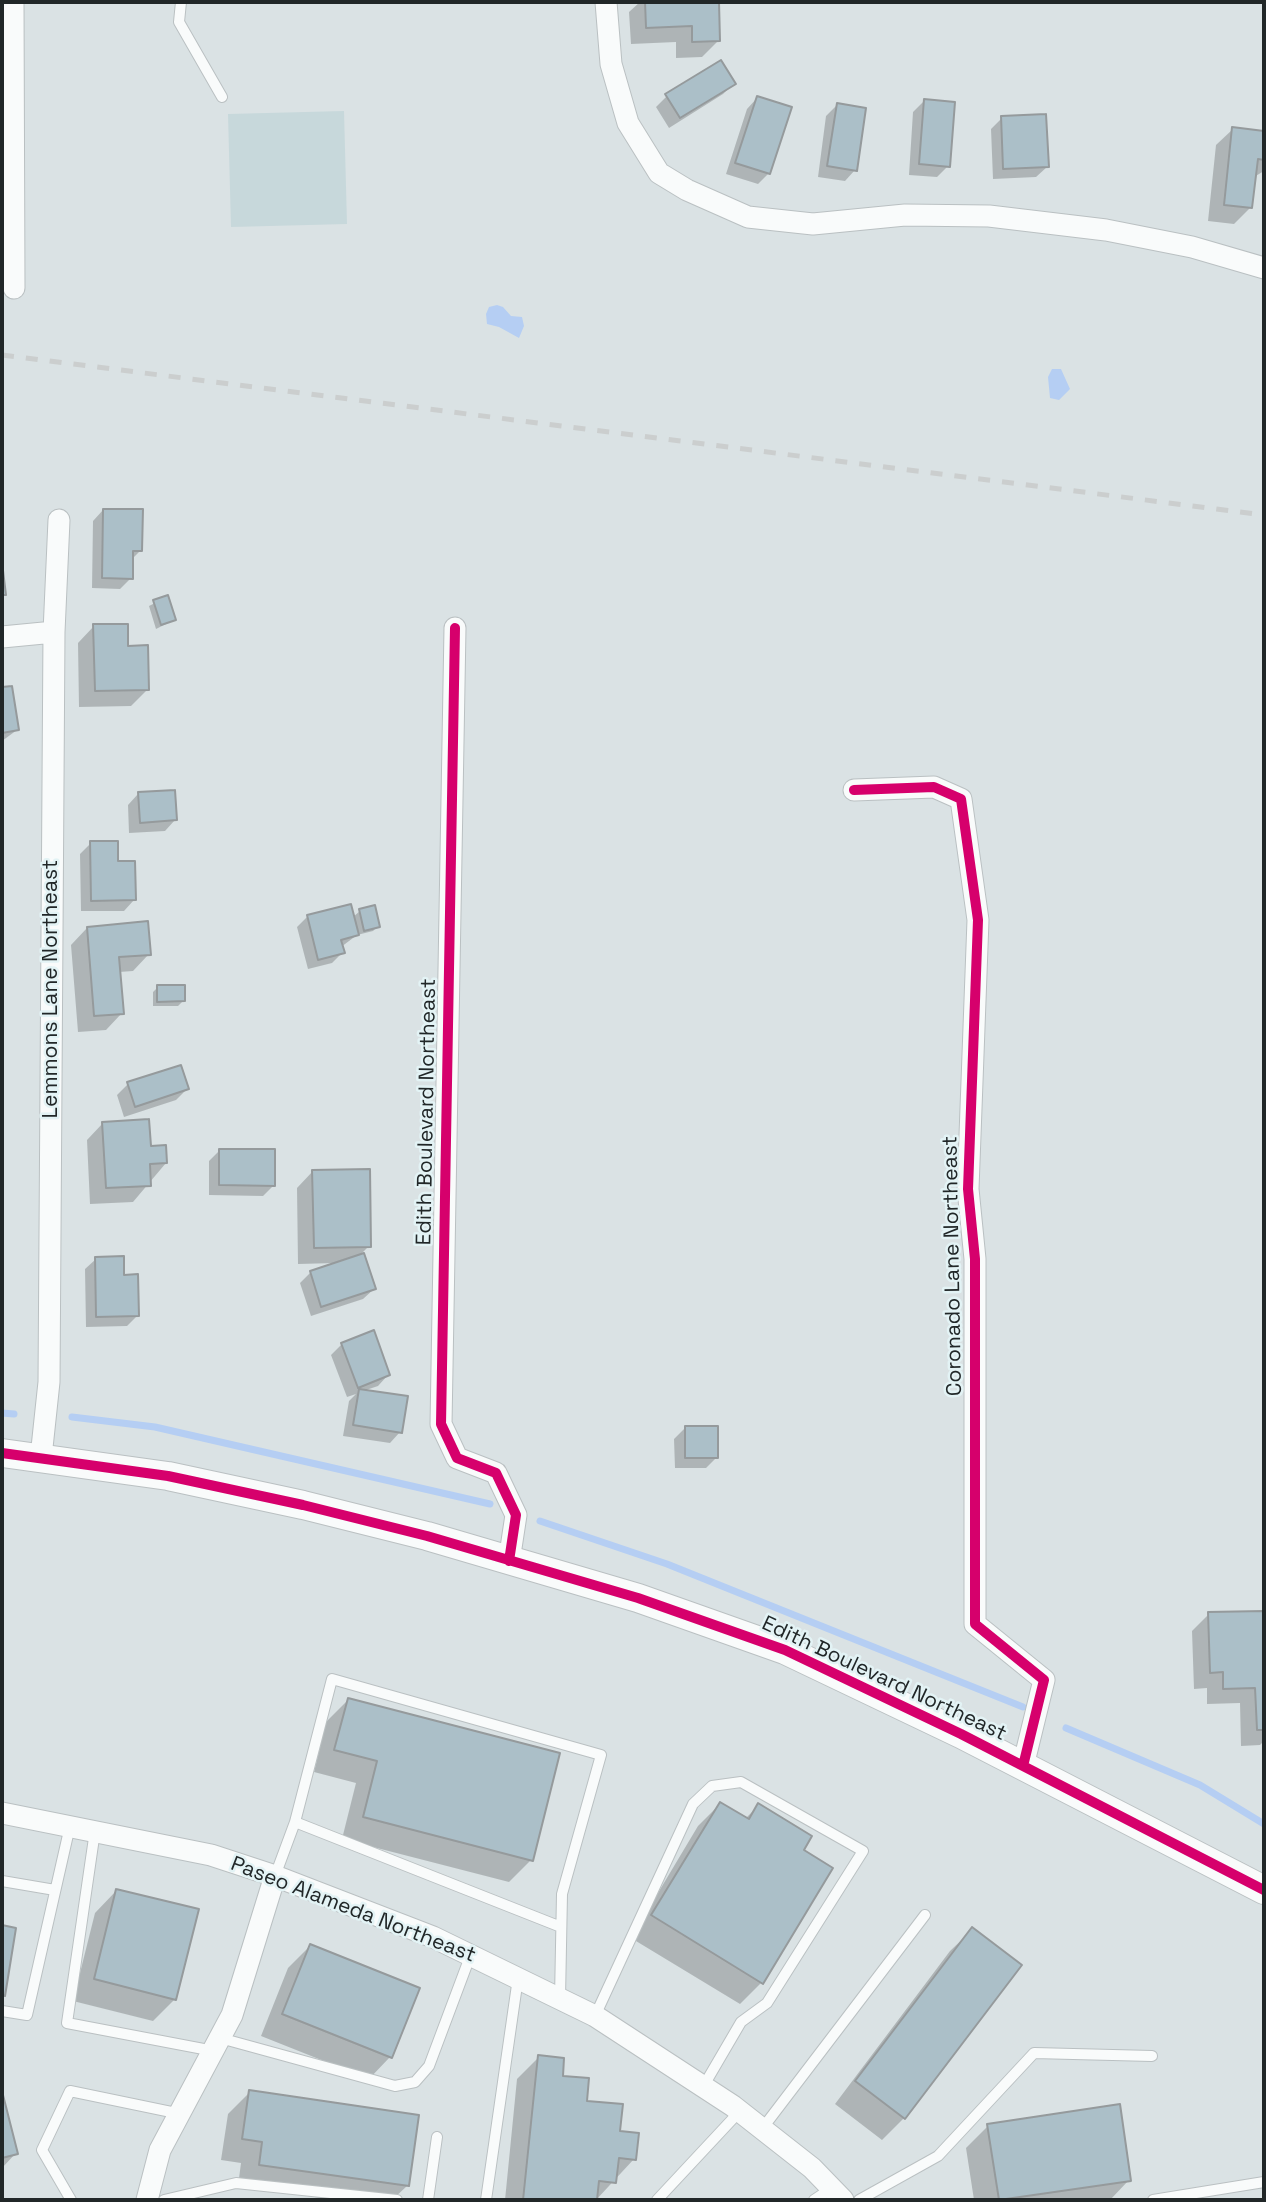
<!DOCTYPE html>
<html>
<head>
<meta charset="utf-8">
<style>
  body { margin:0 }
  #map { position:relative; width:1266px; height:2202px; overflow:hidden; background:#dae2e4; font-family:"Space Grotesk",sans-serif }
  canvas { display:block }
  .frame { position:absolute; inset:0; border:4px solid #212728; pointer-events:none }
</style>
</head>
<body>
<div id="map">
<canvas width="1266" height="2202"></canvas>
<div class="frame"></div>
</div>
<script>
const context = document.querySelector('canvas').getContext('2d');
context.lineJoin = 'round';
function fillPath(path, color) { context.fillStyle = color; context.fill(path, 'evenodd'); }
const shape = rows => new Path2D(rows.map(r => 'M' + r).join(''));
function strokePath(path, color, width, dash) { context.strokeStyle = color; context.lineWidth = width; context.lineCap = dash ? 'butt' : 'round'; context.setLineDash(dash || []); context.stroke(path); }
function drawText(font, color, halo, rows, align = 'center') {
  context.font = font + ' "Space Grotesk",sans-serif'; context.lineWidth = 5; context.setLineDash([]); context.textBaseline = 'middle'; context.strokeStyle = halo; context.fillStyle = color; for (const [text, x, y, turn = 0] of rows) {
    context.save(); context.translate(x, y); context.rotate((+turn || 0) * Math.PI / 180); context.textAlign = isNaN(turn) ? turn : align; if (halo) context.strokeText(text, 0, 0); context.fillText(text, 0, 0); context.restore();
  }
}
fillPath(shape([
  [344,111,347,224,231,227,228,114]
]), '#c7d8db');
fillPath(shape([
  [497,305,503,307,511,316,522,317,524,326,519,338,499,327,487,324,486,314,489,307],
  [1052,369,1061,369,1070,389,1059,400,1050,398,1048,377]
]), '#b5cef3');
fillPath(shape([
  [640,2,717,2,718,41,702,57,676,58,676,42,631,44,629,12],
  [734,83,723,94,669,128,656,107,667,96],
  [757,98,769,173,758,184,726,174,747,109],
  [924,101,948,166,937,177,909,175,913,112],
  [837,105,855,170,845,181,818,177,826,116],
  [1002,118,1047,167,1036,177,993,179,991,129],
  [1233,129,1264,132,1264,171,1254,177,1251,207,1234,224,1208,221,1216,145],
  [103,510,141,550,131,560,131,578,120,589,92,588,93,521],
  [167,597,174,620,156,629,149,606],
  [94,626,127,647,147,690,131,706,79,707,78,643],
  [10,688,17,730,2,741,2,689],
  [138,794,175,820,165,831,129,833,128,805],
  [91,843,117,863,134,900,124,911,81,911,80,854],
  [360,911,378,926,373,931,357,935,341,947,343,952,332,963,308,969,297,927,308,916,353,917],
  [87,928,149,954,133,971,119,972,122,1013,106,1030,78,1032,71,945],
  [158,987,183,1001,178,1006,153,1006,153,992],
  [128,1084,187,1089,176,1100,124,1117,117,1095],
  [103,1123,149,1148,166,1163,133,1202,90,1204,87,1140],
  [220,1150,274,1185,263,1196,209,1195,209,1161],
  [313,1171,369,1246,362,1253,374,1289,363,1299,311,1316,300,1283,311,1272,336,1263,298,1264,297,1188],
  [96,1259,122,1276,138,1315,127,1326,86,1327,85,1269],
  [342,1344,388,1375,378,1386,363,1391,400,1432,390,1443,343,1436,349,1401,356,1394,347,1397,331,1355],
  [685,1428,717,1457,706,1468,675,1468,674,1439],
  [1264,1613,1264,1741,1260,1745,1241,1746,1240,1703,1207,1704,1207,1688,1194,1689,1192,1631,1209,1614],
  [348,1700,531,1860,509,1882,342,1839,356,1783,314,1772,326,1722],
  [720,1804,745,1819,758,1806,801,1851,762,1982,740,2004,631,1938,698,1826],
  [116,1891,175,1999,153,2021,73,2001,95,1913],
  [972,1930,1019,1966,904,2118,882,2140,835,2104,950,1951],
  [310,1946,418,1989,390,2057,369,2079,261,2036,288,1968],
  [539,2057,618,2132,634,2159,596,2200,505,2200,517,2079],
  [250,2092,407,2186,392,2200,335,2200,238,2186,241,2163,221,2160,228,2114],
  [2,2098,16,2153,2,2168],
  [988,2126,1129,2180,1110,2200,974,2200,966,2148]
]), '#0003');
strokePath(shape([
  [2,1413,14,1414],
  [72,1417,155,1427,490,1504],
  [540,1521,667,1564,1023,1707],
  [1066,1728,1200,1785,1264,1824]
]), '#b5cef3', 7);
const building = shape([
  [645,2,719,2,720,41,692,42,692,26,646,28,645,2],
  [721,60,736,84,680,118,665,94,721,60],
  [757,96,792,107,770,174,735,163,757,96],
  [924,99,955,102,950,167,919,164,924,99],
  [837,103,866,108,857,171,827,166,837,103],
  [1046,114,1049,167,1003,169,1001,116,1046,114],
  [1232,127,1264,131,1264,160,1258,159,1252,208,1224,205,1232,127],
  [103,509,143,509,142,551,133,551,133,579,102,578,103,509],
  [2,562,6,595,2,595,2,562],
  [168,595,176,620,161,625,153,600,168,595],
  [93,624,128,624,128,646,148,645,149,690,95,691,93,624],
  [12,686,19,730,2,733,2,687,12,686],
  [175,790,177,820,140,823,138,792,175,790],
  [90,841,118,841,118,861,135,861,136,900,91,901,90,841],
  [351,904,359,935,341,940,345,953,318,960,307,915,351,904],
  [375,905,380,927,364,931,359,909,375,905],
  [148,921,151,955,119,957,124,1014,94,1016,87,927,148,921],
  [157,985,185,985,185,1001,157,1002,157,985],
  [181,1065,189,1089,135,1107,127,1082,181,1065],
  [149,1119,151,1146,166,1145,167,1163,150,1164,151,1186,106,1188,102,1122,149,1119],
  [219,1149,275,1149,275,1186,219,1185,219,1149],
  [370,1169,371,1247,314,1248,312,1170,370,1169],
  [364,1253,376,1289,321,1307,310,1271,364,1253],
  [124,1256,124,1275,138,1274,139,1316,96,1317,95,1257,124,1256],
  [374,1330,390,1375,358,1388,341,1343,374,1330],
  [359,1389,408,1396,402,1433,353,1425,359,1389],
  [685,1426,718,1426,718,1458,685,1458,685,1426],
  [1264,1611,1264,1730,1257,1730,1255,1688,1223,1689,1223,1672,1210,1673,1208,1612,1264,1611],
  [348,1698,560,1753,533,1861,363,1817,377,1761,334,1750,348,1698],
  [720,1802,749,1819,758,1803,812,1836,804,1850,833,1868,763,1984,651,1915,720,1802],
  [116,1889,199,1909,176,2000,94,1979,116,1889],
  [2,1925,16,1928,5,1996,2,1995,2,1925],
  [972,1927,1022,1965,905,2119,855,2081,972,1927],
  [310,1944,420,1988,392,2058,282,2014,310,1944],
  [538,2055,564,2058,563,2076,589,2078,587,2101,623,2104,620,2131,639,2133,636,2160,619,2158,616,2183,599,2181,597,2200,523,2200,538,2055],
  [249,2090,419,2115,409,2186,259,2165,262,2142,242,2139,249,2090],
  [3,2095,18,2154,2,2158,2,2096,3,2095],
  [1120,2104,1131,2181,999,2200,987,2124,1120,2104]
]);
fillPath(building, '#abbfc8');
strokePath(building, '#959a9c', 2);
const service = shape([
  [181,2,179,22,222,97],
  [295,1822,561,1927],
  [95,1831,67,2023,214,2051],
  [275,1876,295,1822,332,1679,601,1755,562,1894,560,1998],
  [2,1881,55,1890],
  [2,2011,27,2015,70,1826],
  [595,2016,693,1804,712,1786,741,1782,863,1851,767,2003,741,2022,703,2087],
  [220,2038,395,2086,415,2082,429,2066,471,1954],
  [762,2129,925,1915],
  [71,2200,42,2150,70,2091,181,2114],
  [164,2200,236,2183,397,2200],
  [428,2200,437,2137],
  [486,2200,518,1978],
  [657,2200,740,2111],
  [814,2200,832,2188],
  [859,2200,938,2156,1034,2053,1152,2056],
  [1153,2200,1264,2182]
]);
const minor = shape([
  [13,2,14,288],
  [606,2,611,64,628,123,659,173,687,190,748,217,813,224,905,215,989,216,1106,230,1192,247,1264,268],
  [455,628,441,1424,457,1458,496,1473,516,1515,509,1561],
  [2,637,54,632],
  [854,790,934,787,961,799,978,920,968,1189,975,1259,975,1624,1044,1680,1023,1766],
  [41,1457,49,1382,54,632,59,520],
  [2,1813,211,1855,275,1876,433,1937,595,2016,733,2106,812,2168,843,2200],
  [147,2200,160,2150,232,2015,275,1876]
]);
const tertiary = shape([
  [2,1453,168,1476,303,1505,427,1536,638,1598,785,1650,961,1734,1264,1890]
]);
strokePath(service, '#bac0c2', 12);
strokePath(minor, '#bac0c2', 23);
strokePath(tertiary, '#bac0c2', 30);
strokePath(service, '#f9fbfb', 10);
strokePath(minor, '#f9fbfb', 21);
strokePath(tertiary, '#f9fbfb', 28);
strokePath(shape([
  [2,355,1264,515]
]), '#cbcece', 5, [12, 12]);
strokePath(shape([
  [455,628,441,1424,457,1458,496,1473,516,1515,509,1561],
  [854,790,934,787,961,799,978,920,968,1189,975,1259,975,1624,1044,1680,1023,1766],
  [2,1453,168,1476,303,1505,427,1536,638,1598,785,1650,961,1734,1264,1890]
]), '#d6006c', 10);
drawText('21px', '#212728', '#e3f3f5', [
  ["Lemmons Lane Northeast",51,989,-90],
  ["Edith Boulevard Northeast",427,1112,-89],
  ["Coronado Lane Northeast",953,1266,-91],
  ["Edith Boulevard Northeast",884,1679,25],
  ["Paseo Alameda Northeast",353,1910,21]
]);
</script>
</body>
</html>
